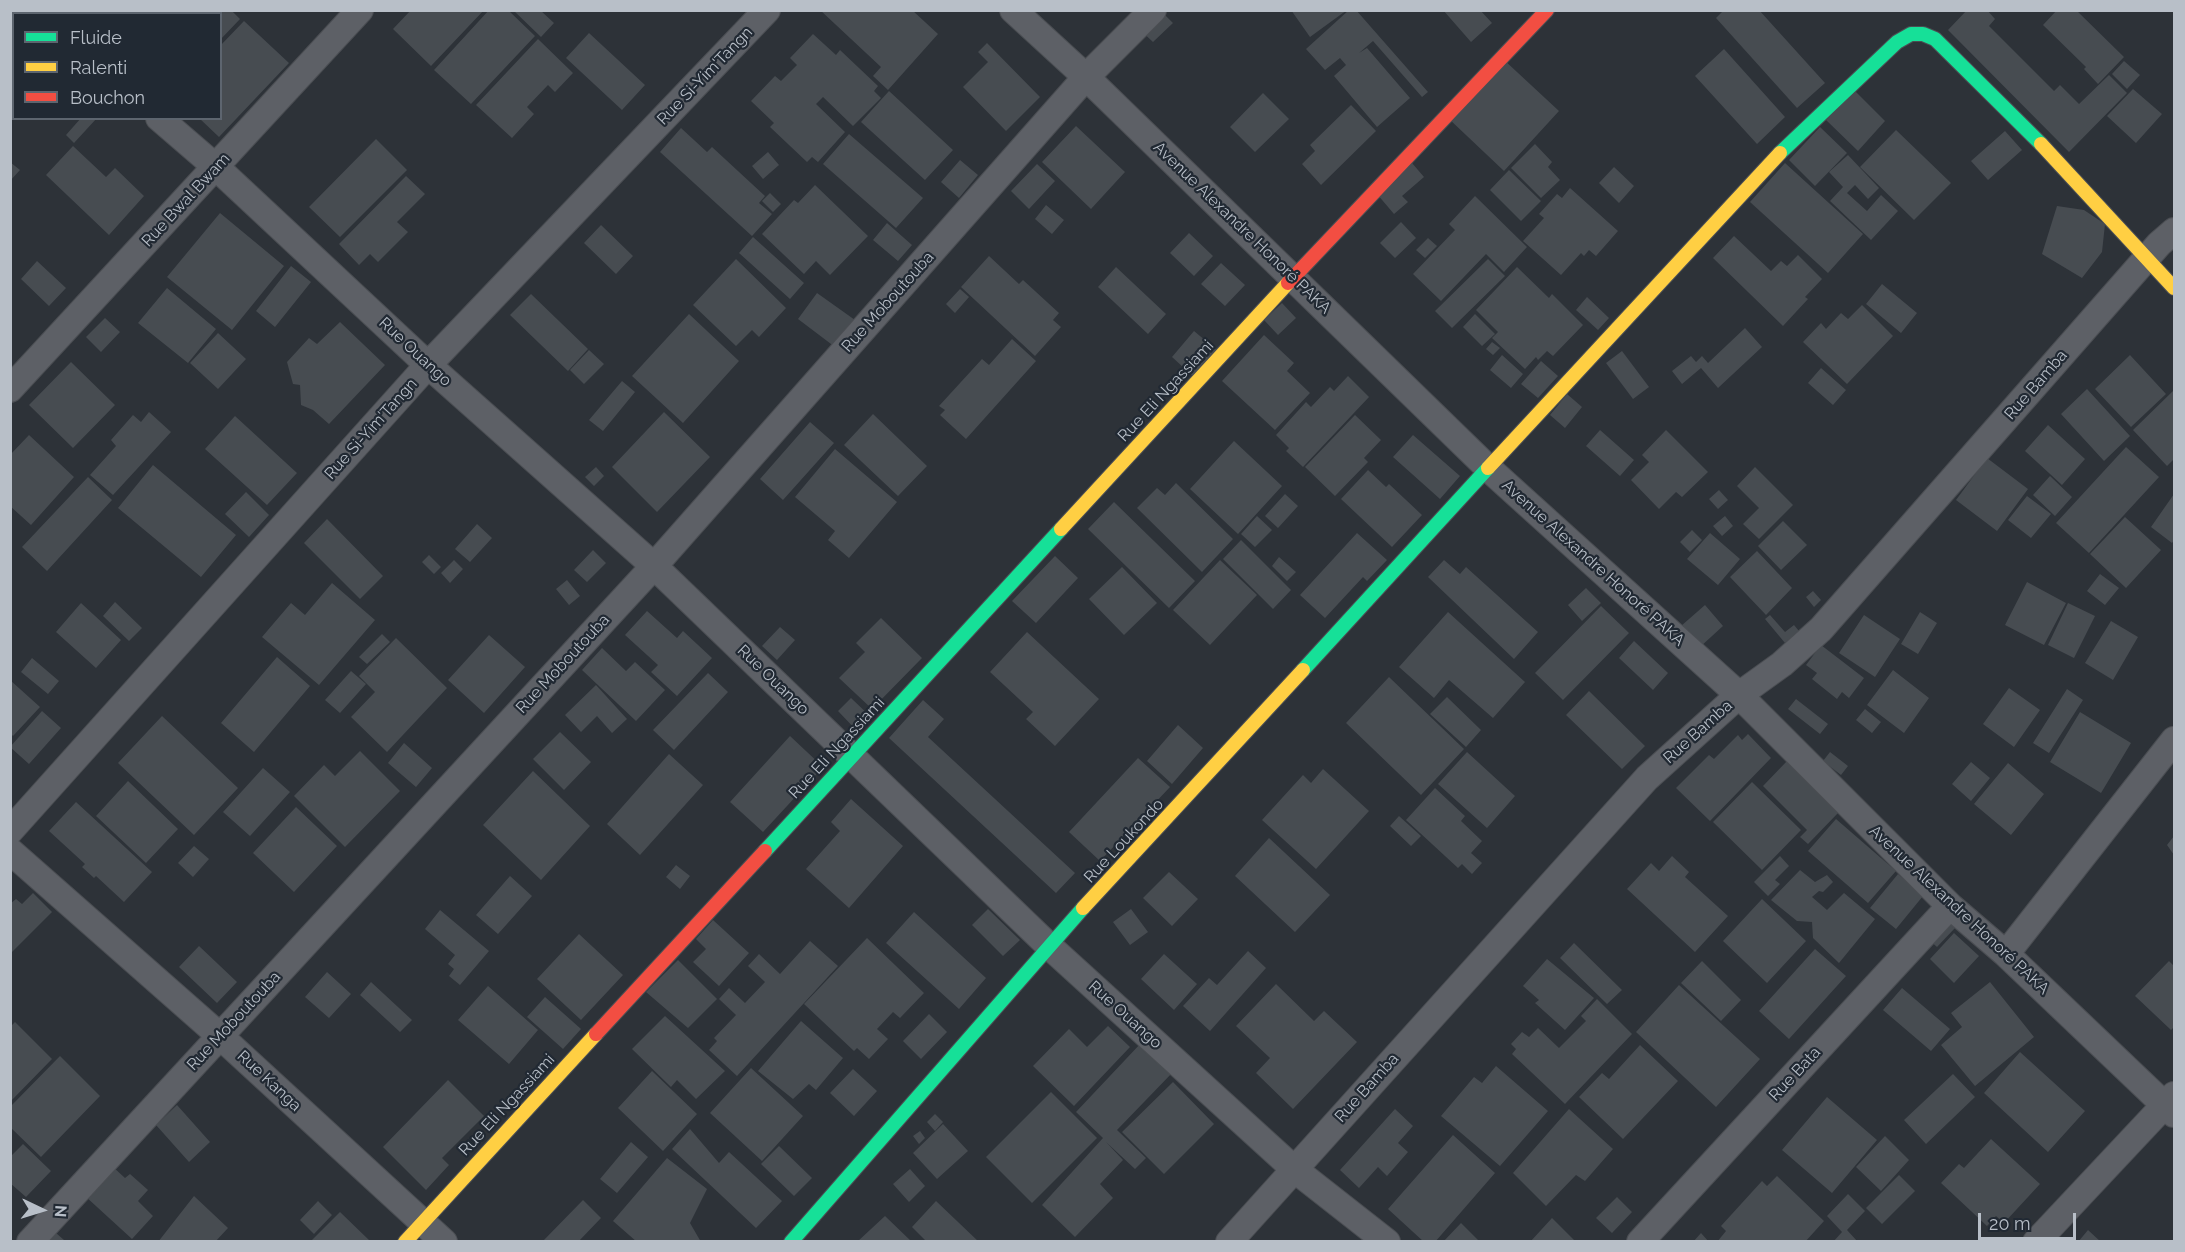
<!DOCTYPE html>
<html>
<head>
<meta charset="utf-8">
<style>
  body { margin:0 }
  #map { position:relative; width:2185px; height:1252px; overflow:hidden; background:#2d3238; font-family:Raleway,sans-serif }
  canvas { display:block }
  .frame { position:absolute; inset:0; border:12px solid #b8bfc8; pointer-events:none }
  .legend { position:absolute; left:12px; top:12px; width:210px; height:108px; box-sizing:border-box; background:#212933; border:2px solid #5d656f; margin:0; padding:8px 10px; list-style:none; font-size:18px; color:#b8bfc8 }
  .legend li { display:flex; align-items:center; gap:12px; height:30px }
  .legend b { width:30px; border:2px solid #5d656f }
  .north { position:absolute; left:12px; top:1180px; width:60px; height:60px; -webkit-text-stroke:4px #212933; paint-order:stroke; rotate:94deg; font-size:16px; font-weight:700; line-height:24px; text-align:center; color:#b8bfc8 }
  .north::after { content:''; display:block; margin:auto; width:21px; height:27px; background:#b8bfc8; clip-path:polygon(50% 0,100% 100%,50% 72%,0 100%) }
  .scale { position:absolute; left:1978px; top:1213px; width:98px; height:27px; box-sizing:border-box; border:3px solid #b8bfc8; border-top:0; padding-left:8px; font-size:18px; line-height:21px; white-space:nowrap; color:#b8bfc8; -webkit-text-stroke:4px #212933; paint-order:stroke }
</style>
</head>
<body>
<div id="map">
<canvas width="2185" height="1252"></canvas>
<div class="frame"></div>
<ul class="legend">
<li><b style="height:8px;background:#16e098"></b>Fluide</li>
<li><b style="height:8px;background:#ffcf43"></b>Ralenti</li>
<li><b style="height:8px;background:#f24e42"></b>Bouchon</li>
</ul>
<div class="north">N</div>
<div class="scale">20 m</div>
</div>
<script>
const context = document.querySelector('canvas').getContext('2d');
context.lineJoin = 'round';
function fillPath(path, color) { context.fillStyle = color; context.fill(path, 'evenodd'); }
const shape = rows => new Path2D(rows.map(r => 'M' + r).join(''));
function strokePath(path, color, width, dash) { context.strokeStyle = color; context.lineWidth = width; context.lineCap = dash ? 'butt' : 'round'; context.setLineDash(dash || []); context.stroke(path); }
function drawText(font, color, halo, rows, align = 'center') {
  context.font = font + ' Raleway,sans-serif'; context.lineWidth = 4.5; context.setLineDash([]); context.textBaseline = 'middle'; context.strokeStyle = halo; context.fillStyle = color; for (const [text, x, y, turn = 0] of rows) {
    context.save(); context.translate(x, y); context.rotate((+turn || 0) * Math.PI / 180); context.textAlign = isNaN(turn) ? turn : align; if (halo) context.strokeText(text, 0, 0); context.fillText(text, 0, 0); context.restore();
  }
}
fillPath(shape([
  [202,10,231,10,240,19,220,40,220,14,200,14],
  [411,10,484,10,431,66,393,29],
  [489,10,508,10,535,36,471,104,434,70],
  [513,10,540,10,554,23,541,37],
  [820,10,912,10,938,34,888,90,873,76,881,67],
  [1160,10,1173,23,1153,42,1138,28],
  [1291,10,1347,10,1310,37],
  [1349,10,1356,10,1428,92,1422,97,1373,41,1359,53,1367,48,1410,98,1377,127,1334,76,1346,65,1340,58,1325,70,1306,49],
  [1443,10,1480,10,1492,23,1471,42],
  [1724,10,1759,10,1825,83,1797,108,1716,18],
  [1967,10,1987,10,1995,19,1989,26,2054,91,2060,85,2079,104,2109,75,2127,93,2069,152,1948,30],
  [2057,10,2076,10,2124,57,2098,84,2084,69,2086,67,2043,25],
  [244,21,289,63,219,137,199,118,220,118,220,46],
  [589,33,645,85,622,110,566,58],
  [813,34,836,55,840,50,878,86,874,91,881,98,853,126,823,97,816,104,845,132,818,162,812,157,807,162,770,127,774,123,751,101,775,76,781,81,797,65,790,58],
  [538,39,573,73,555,92,548,85,527,107,534,114,512,138,476,105],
  [987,43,1040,97,1006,131,963,87,988,62,978,52],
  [1724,49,1785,117,1757,144,1695,76],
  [1503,59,1559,111,1504,171,1448,118],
  [2124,61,2140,75,2127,89,2112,74],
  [2133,89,2162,114,2136,143,2107,116],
  [1854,90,1885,121,1858,151,1826,120],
  [889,91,953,150,925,180,861,122],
  [1263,93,1289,119,1255,152,1230,127],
  [1351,105,1376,131,1321,185,1302,164,1315,151,1310,145],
  [81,118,97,118,74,143,66,135],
  [1076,126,1125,172,1091,209,1042,162],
  [1820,127,1847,153,1815,186,1789,160],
  [681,128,707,152,712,147,765,196,759,203,772,214,752,236,660,152],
  [1896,130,1951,183,1914,220,1860,167],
  [2005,131,2022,150,1988,180,1971,161],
  [849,134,923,198,896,228,823,164],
  [376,139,407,170,340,237,309,207],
  [1535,144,1552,162,1548,167,1560,180,1541,198,1511,168],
  [73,146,106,177,115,168,144,196,109,235,46,175],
  [768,152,779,165,763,179,752,166],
  [1848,155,1879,188,1868,199,1855,185,1847,193,1867,211,1881,195,1898,211,1871,240,1830,201,1843,187,1829,172],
  [960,160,978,175,959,198,941,182],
  [10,162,20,170,10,181],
  [1412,163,1424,177,1402,196,1408,202,1394,214,1377,194],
  [1785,163,1863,234,1828,273,1750,202],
  [1037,164,1055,181,1029,209,1011,191],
  [1614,167,1634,186,1619,203,1599,183],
  [1509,170,1541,201,1521,221,1490,190],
  [406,176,425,194,397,222,408,232,378,262,370,254,359,265,339,244],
  [815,185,868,236,830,275,816,261,804,274,762,234,794,200,798,203],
  [1570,188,1618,231,1596,256,1589,250,1584,256,1581,253,1561,275,1523,241,1544,218,1539,214,1557,194,1562,198],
  [770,193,781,204,773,212,762,201],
  [1475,196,1527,247,1504,272,1486,254,1441,301,1413,274,1455,230,1449,224],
  [1046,205,1064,220,1052,234,1035,219],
  [2057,206,2084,210,2105,224,2102,252,2082,278,2042,254],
  [220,213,284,266,232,330,167,277],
  [1401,222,1416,238,1395,258,1380,243],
  [887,223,912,245,898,261,873,240],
  [601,225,633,256,616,274,584,243],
  [1189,233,1213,256,1194,276,1170,253],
  [1734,236,1771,271,1781,261,1787,266,1798,255,1822,279,1805,297,1808,299,1783,326,1713,258],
  [753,237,804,283,790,299,739,253],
  [1428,238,1437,246,1425,258,1416,250],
  [989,256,1019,284,1023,280,1059,313,1053,320,1061,327,1035,356,961,287],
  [736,259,786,308,759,337,752,330,736,346,693,305],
  [1488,259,1505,276,1452,328,1435,311],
  [37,261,66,288,49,306,21,279],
  [1221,263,1245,285,1225,306,1201,284],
  [291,266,311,282,275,327,256,311],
  [1116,267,1166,314,1148,334,1098,287],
  [1517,267,1549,298,1552,294,1583,325,1553,356,1547,351,1538,360,1536,357,1525,369,1492,338,1498,332,1476,310],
  [1882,284,1917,313,1901,333,1866,304],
  [167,288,216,329,188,363,138,323],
  [960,289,969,297,955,313,946,304],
  [817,293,855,320,835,347,798,319],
  [531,294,588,349,568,371,510,315],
  [1587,297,1609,318,1598,330,1576,310],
  [1282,303,1296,318,1278,335,1264,320],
  [1862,305,1893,336,1847,384,1803,342,1821,323,1826,329,1841,313,1848,319],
  [689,314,739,361,683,423,632,376],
  [1475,314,1495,334,1482,346,1463,327],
  [105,318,120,332,101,352,86,337],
  [340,322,385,365,329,424,313,410,301,405,300,385,293,384,287,362,309,338,317,344],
  [1745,328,1762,347,1718,388,1701,368,1682,384,1672,371,1691,356,1696,362,1702,356,1708,363],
  [1194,331,1218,351,1195,378,1172,357],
  [218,333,246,359,218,389,190,363],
  [1264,335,1294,363,1287,371,1310,393,1275,430,1222,381],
  [1012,339,1036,361,966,439,940,415,945,410,939,406,982,359,989,365],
  [1492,342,1500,348,1493,355,1486,349],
  [589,350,604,364,584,384,570,370],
  [1622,351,1649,387,1633,399,1606,363],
  [1502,355,1523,374,1511,388,1490,370],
  [2130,355,2166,394,2131,427,2095,389],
  [1541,361,1558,376,1538,398,1521,384],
  [71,362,115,405,73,448,29,405],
  [1821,368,1846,390,1833,405,1808,383],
  [1348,376,1369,397,1303,467,1286,451,1289,448,1276,435,1306,402,1311,407,1330,387,1334,391],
  [622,381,635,392,603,431,589,420],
  [2087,389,2130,436,2104,461,2061,414],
  [2174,390,2174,459,2167,466,2133,430],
  [1567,394,1582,407,1565,428,1550,415],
  [149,412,171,432,113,495,90,475,116,446,111,440,133,415,141,422],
  [664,412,710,457,657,512,612,467],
  [873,414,927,466,898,496,844,445],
  [1355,415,1381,440,1364,458,1368,462,1335,496,1305,467],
  [235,416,297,473,267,505,205,449],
  [810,422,834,443,783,500,760,479],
  [2048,425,2085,459,2062,485,2025,451],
  [1600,430,1634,460,1620,476,1586,446],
  [1666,430,1708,472,1682,497,1676,492,1659,509,1631,480,1649,462,1642,455],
  [29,435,74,477,31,525,10,506,10,455],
  [1413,435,1460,476,1440,499,1393,457],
  [1234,441,1282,486,1238,534,1190,489],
  [2126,447,2159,477,2089,553,2056,523],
  [835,449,897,502,849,558,828,540,835,531,795,497],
  [1987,458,2028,489,1997,531,1956,500],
  [153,465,236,535,201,577,118,508],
  [596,467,604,476,594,486,585,477],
  [1755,467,1793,505,1759,539,1743,524,1759,508,1737,486],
  [1368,470,1386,487,1389,484,1422,515,1392,547,1341,499],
  [2050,476,2072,497,2055,516,2033,495],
  [88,477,112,500,47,571,22,547],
  [1176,483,1233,539,1202,572,1137,508,1157,488,1165,495],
  [1719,490,1728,500,1718,509,1709,499],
  [246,492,269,515,249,537,225,514],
  [1285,494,1298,506,1278,528,1265,516],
  [2174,494,2174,540,2172,543,2151,527],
  [2027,496,2051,514,2031,538,2008,520],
  [1114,502,1195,581,1169,608,1088,529],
  [1257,516,1272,530,1255,547,1241,534],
  [1725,516,1733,526,1722,536,1713,526],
  [2125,517,2161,550,2126,588,2090,554],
  [327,519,383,576,360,599,304,543],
  [1783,521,1807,545,1781,570,1758,546],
  [477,524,492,538,470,562,455,549],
  [1692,530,1702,540,1690,552,1680,542],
  [1357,533,1387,560,1367,581,1363,577,1325,618,1300,595],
  [1710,533,1740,559,1718,585,1687,559],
  [1241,540,1291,590,1273,609,1223,559],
  [593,550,606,563,587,582,574,570],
  [1757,551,1792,588,1766,615,1730,577],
  [429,555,441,567,434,574,422,562],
  [1055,556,1078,578,1036,623,1012,601],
  [1279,557,1296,572,1287,581,1272,566],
  [454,560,463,569,450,583,441,573],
  [1220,560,1257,595,1210,645,1173,610],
  [1444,560,1460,574,1466,567,1538,632,1514,659,1428,577],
  [1122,567,1157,603,1124,635,1089,599],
  [2100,574,2119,588,2105,605,2087,591],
  [567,580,580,596,569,605,556,589],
  [2027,582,2066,603,2044,645,2005,625],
  [332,583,375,620,319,685,262,637,291,603,305,615],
  [1586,588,1601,603,1582,621,1568,605],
  [1813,591,1821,600,1814,607,1806,597],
  [115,602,142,628,129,641,103,616],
  [81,603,121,640,96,668,56,632],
  [2068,603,2095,616,2074,658,2048,645],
  [1705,605,1723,626,1700,647,1681,626],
  [1601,606,1629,633,1563,700,1535,673],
  [647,611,677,638,683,631,712,658,677,696,651,672,658,665,625,635],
  [1448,612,1525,682,1493,718,1449,680,1434,698,1399,667],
  [1920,612,1937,623,1918,654,1901,644],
  [1770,615,1785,632,1794,625,1799,631,1785,643,1765,619],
  [1864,615,1900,639,1875,677,1839,653],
  [881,618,922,658,872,709,839,678,865,652,856,643],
  [2111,621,2138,637,2113,680,2085,663],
  [780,627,795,640,777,660,762,646],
  [1027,632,1099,699,1055,746,1026,719,1033,712,990,672],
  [382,634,390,642,367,664,359,657],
  [489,635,525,667,484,713,448,680],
  [396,638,447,688,387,752,351,717,375,692,359,676],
  [1634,641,1668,673,1653,690,1619,658],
  [1821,645,1864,678,1849,698,1842,692,1837,699,1812,679,1817,673,1806,665],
  [602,648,626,671,635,662,665,690,636,721,582,670],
  [277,657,310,686,254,752,221,723],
  [32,658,59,681,48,694,21,672],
  [1893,670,1929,698,1904,733,1867,705],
  [351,671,366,684,340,713,325,700],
  [708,673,728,692,674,750,653,730],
  [1389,677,1464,749,1421,795,1346,723],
  [10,680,40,707,13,736,10,733],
  [596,685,627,719,612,733,597,716,581,732,565,715],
  [2009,688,2040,710,2014,747,1983,724],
  [2067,689,2083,700,2049,753,2033,743],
  [1589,691,1645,746,1622,769,1566,715],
  [1447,697,1481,730,1466,747,1430,714],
  [851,698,873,719,859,733,838,711],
  [1796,699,1828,724,1820,734,1788,709],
  [923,700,944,719,928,737,1075,873,1056,893,889,738],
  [1865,709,1881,722,1872,733,1856,720],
  [42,711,61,728,29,764,10,747],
  [2080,712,2131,743,2101,793,2050,762],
  [162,716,238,788,194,835,118,763],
  [1178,725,1203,748,1172,784,1147,761],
  [560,732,591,762,564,790,533,759],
  [1748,734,1771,758,1710,821,1676,788,1709,755,1714,759,1738,735,1742,740],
  [790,736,823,767,763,832,730,802],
  [404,743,432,768,416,787,388,763],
  [360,751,400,791,345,847,294,796,324,765,335,776],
  [1467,752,1515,796,1487,828,1438,784],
  [1830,752,1848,766,1841,775,1823,761],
  [669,754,703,785,640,855,607,824],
  [1138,758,1170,787,1100,861,1069,832],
  [1787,761,1839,812,1808,844,1800,837,1807,830,1763,786],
  [1971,762,1990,778,1971,801,1952,784],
  [2008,763,2044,794,2011,835,1974,804],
  [263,768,290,792,250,836,223,812],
  [1323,769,1369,811,1316,869,1262,820,1303,775,1311,783],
  [533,771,590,826,541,880,483,825],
  [128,781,178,829,146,863,96,816],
  [1752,782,1801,830,1762,870,1713,822],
  [1435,788,1465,816,1461,821,1482,841,1471,853,1482,863,1472,874,1462,864,1458,868,1406,820],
  [851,799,903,846,849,908,806,869,840,831,831,822],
  [76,802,152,872,124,902,96,876,94,878,82,867,85,864,49,831],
  [296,807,337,846,294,892,253,853],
  [1399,816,1421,836,1411,846,1390,826],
  [1836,819,1896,871,1868,903,1808,851],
  [2174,836,2174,855,2167,845],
  [1269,838,1330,895,1295,932,1235,876],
  [194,846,209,859,193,877,178,863],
  [1672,856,1689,872,1685,877,1728,916,1695,952,1627,889,1651,863,1659,871],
  [1780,856,1789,866,1775,880,1780,884,1768,896,1754,882],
  [676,865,690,876,680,889,666,877],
  [1800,870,1815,882,1827,875,1833,882,1823,892,1819,891,1812,897,1827,910,1844,893,1875,919,1839,963,1813,938,1812,922,1797,921,1771,900],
  [1169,872,1198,899,1172,926,1143,898],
  [1898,874,1923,896,1896,929,1870,908],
  [510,876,532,896,498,934,476,915],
  [33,893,52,912,10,954,10,904,16,899,22,904],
  [1762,899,1806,941,1767,983,1723,941],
  [988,909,1020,940,1003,956,972,925],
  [1131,909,1148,932,1130,945,1113,922],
  [440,910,489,951,460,985,449,976,454,969,448,964,455,955,425,929],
  [914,912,986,978,959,1009,886,943],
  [1947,919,1955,928,1937,947,1928,939],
  [713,920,749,953,719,986,693,962,706,949,696,939],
  [1954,933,1979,956,1954,983,1930,959],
  [579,934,623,975,581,1020,537,979],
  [867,938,924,993,900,1018,893,1012,877,1029,888,1039,869,1059,857,1048,854,1051,804,1004],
  [810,941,838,966,737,1076,709,1050,717,1041,714,1038,736,1015,719,999,729,988,745,1003,765,982,748,966,759,954,780,974],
  [1574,943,1622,990,1607,1004,1560,958],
  [199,946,237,982,217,1003,179,967],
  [1815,949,1846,976,1789,1039,1759,1011],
  [1248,951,1266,968,1210,1031,1183,1006,1209,978,1217,985],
  [1164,954,1197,984,1174,1010,1141,979],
  [1547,959,1594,998,1565,1030,1535,1003,1539,1000,1523,986],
  [678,960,717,999,688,1028,646,992],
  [1702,961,1741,1000,1721,1021,1681,983],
  [2169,961,2174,966,2174,1027,2171,1030,2135,996],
  [327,972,351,994,329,1018,305,997],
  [371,982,412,1020,400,1032,360,995],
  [1990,982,2034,1037,1975,1086,1941,1045,1962,1027,1951,1013],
  [1276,984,1314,1021,1324,1011,1357,1042,1293,1109,1256,1073,1270,1058,1236,1026],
  [1679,985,1760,1059,1716,1107,1636,1032],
  [488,986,538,1030,509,1064,458,1020],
  [1902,988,1950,1029,1931,1051,1883,1010],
  [545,997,581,1029,563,1049,527,1017],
  [1597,999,1632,1034,1565,1104,1512,1054,1516,1049,1511,1044,1522,1032,1529,1037,1538,1028,1559,1048,1586,1021,1581,1016],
  [929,1014,947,1032,921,1059,903,1041],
  [665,1016,725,1071,696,1099,677,1080,671,1087,632,1049],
  [801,1021,843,1058,816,1090,809,1084,793,1099,758,1071],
  [15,1022,52,1059,10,1102,10,1027],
  [1108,1026,1130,1047,1074,1106,1033,1066,1069,1029,1087,1047],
  [1142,1042,1173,1072,1117,1130,1146,1158,1135,1169,1106,1142,1123,1160,1100,1184,1113,1198,1075,1237,1042,1205,1103,1138,1076,1112],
  [1640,1045,1678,1081,1623,1139,1579,1097,1602,1073,1609,1079],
  [2020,1052,2085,1111,2048,1152,1984,1093],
  [60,1056,100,1096,41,1157,10,1127,10,1107],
  [1496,1066,1548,1111,1500,1166,1441,1116,1474,1077,1482,1083],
  [751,1068,803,1116,762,1161,710,1113],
  [853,1069,877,1091,854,1116,830,1093],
  [652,1071,697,1114,663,1151,618,1108],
  [1953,1074,1975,1097,1926,1144,1904,1120],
  [448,1080,484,1116,442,1158,449,1165,426,1190,383,1147],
  [1173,1082,1214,1124,1164,1174,1122,1132],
  [1051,1092,1097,1138,1032,1203,986,1157],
  [1827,1097,1877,1140,1832,1193,1782,1150],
  [177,1105,210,1142,189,1162,156,1125],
  [1395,1109,1413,1126,1398,1143,1408,1152,1387,1176,1378,1167,1359,1188,1340,1170],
  [1569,1109,1613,1149,1585,1181,1576,1175,1546,1206,1513,1173],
  [935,1114,943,1122,935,1131,927,1122],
  [943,1124,968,1151,937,1179,913,1153],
  [690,1129,719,1163,729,1152,782,1201,756,1228,672,1149],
  [920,1131,925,1138,919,1144,913,1136],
  [1453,1135,1495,1173,1435,1242,1424,1242,1388,1209],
  [1885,1136,1909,1160,1881,1191,1856,1167],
  [1991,1139,2040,1184,2004,1223,1996,1216,1987,1226,1941,1183,1959,1164,1964,1168],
  [631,1142,648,1157,617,1193,600,1179],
  [23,1144,51,1171,26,1197,10,1183,10,1157],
  [779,1146,812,1178,794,1196,761,1164],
  [667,1158,707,1189,690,1223,701,1242,637,1242,613,1221],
  [112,1166,125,1178,130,1174,148,1190,138,1201,153,1216,132,1239,85,1196],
  [910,1169,925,1186,909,1202,893,1184],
  [1899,1175,1915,1191,1882,1224,1866,1208],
  [1777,1176,1824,1221,1805,1242,1717,1242,1726,1231,1721,1226,1762,1181,1767,1186],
  [1848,1194,1865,1211,1847,1230,1858,1242,1833,1242,1842,1232,1827,1216],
  [194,1196,228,1228,215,1242,158,1242],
  [1617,1197,1632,1212,1612,1233,1596,1218],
  [583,1200,601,1218,578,1242,542,1242],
  [318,1201,332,1215,314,1234,300,1220],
  [936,1201,979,1242,927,1242,912,1227],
  [340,1212,369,1240,367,1242,310,1242],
  [885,1216,912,1242,857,1242],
  [1552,1218,1576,1242,1530,1242],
  [1461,1223,1480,1242,1443,1242],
  [48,1226,64,1240,63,1242,34,1242],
  [2088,1230,2101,1242,2078,1242],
  [1701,1233,1709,1242,1693,1242]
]), '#474c51');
const street = shape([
  [34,10,37,14],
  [1013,10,1086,77,1488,468,1739,695,1950,906,2006,954,2174,1114],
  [159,118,217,168,428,365,654,566,1049,946,1294,1169,1387,1242],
  [10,389,360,10],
  [10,831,428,365,767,10],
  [10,851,220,1036,444,1242],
  [2006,954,2174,740],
  [30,1242,654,566,1086,77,1153,10],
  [1229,1242,1647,778,1739,695,1782,664,1821,629,2159,244,2174,231],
  [1640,1242,1950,906],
  [2036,1242,2174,1095]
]);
const fast = shape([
  [1780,153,1897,42,1911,34,1923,34,1935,39,2041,144],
  [1303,670,1488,468],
  [765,851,1061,529],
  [791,1242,1083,908]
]);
const slow = shape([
  [2041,144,2174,288],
  [1488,468,1780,153],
  [1061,529,1288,283],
  [1083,908,1303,670],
  [405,1242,596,1034]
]);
const jam = shape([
  [1288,283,1547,10],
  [596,1034,765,851]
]);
strokePath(street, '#4b4e53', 28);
strokePath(fast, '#4b4e53', 16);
strokePath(slow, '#4b4e53', 16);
strokePath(jam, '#4b4e53', 16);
strokePath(street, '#5d6066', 26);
strokePath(fast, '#16e098', 14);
strokePath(slow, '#ffcf43', 14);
strokePath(jam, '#f24e42', 14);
drawText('16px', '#b8bfc8', '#212933', [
  ["Rue Si-Yim'Tangn",705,76,-46],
  ["Rue Bwal Bwam",186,200,-47],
  ["Avenue Alexandre Honoré PAKA",1242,228,44],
  ["Rue Moboutouba",888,302,-48],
  ["Rue Ouango",415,352,43],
  ["Rue Bamba",2036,385,-49],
  ["Rue Eli Ngassiami",1166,391,-47],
  ["Rue Si-Yim'Tangn",371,429,-48],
  ["Avenue Alexandre Honoré PAKA",1593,563,42],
  ["Rue Moboutouba",563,664,-47],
  ["Rue Ouango",773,680,44],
  ["Rue Bamba",1698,732,-42],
  ["Rue Eli Ngassiami",837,748,-47],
  ["Rue Loukondo",1124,841,-47],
  ["Avenue Alexandre Honoré PAKA",1959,910,43],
  ["Rue Ouango",1125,1015,42],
  ["Rue Moboutouba",234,1021,-47],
  ["Rue Bata",1795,1074,-47],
  ["Rue Kanga",269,1081,43],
  ["Rue Bamba",1367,1088,-48],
  ["Rue Eli Ngassiami",507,1105,-47]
]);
</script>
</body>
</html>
